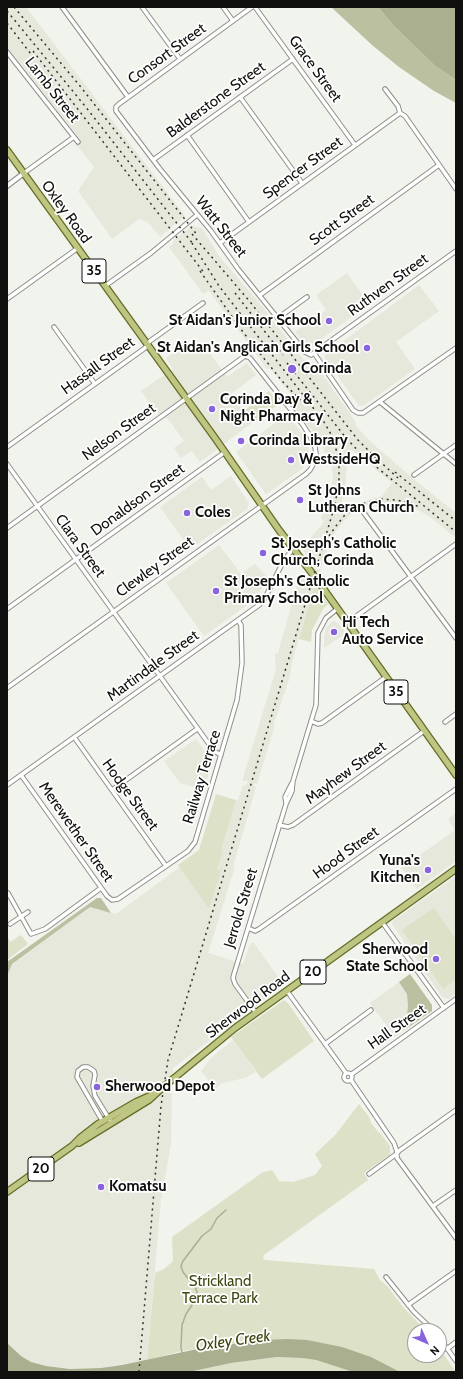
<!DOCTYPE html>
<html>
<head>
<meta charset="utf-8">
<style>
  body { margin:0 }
  #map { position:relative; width:463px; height:1379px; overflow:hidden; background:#f1f3ed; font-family:Cabin,sans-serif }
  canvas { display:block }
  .frame { position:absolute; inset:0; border:8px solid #0f0f0d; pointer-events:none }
  .north { position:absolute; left:407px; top:1323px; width:40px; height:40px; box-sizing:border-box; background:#fff; border:1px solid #9f9f9e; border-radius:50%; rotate:135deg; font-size:11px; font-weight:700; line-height:16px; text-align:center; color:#0f0f0d }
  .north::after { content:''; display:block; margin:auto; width:14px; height:18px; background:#8963de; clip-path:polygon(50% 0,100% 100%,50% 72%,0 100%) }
</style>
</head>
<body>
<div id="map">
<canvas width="463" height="1379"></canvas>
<div class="frame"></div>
<div class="north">N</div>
</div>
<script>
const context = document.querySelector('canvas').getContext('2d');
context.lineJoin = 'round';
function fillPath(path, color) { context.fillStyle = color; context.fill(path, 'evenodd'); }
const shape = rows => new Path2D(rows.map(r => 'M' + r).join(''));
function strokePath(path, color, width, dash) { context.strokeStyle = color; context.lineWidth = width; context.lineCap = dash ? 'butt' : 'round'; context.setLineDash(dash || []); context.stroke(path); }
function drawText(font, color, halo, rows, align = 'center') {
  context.font = font + ' Cabin,sans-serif'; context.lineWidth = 3.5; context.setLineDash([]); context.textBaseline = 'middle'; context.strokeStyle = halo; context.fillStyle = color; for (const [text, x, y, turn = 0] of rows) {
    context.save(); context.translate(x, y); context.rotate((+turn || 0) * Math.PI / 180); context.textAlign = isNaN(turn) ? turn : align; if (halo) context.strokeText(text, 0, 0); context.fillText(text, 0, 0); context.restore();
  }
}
fillPath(shape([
  [7,7,26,7,185,216,160,237,148,222,139,219,112,239,78,191,94,167,79,148,75,145,81,140,7,47],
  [192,226,202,228,219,256,262,306,303,359,314,363,333,389,333,391,335,392,354,419,357,427,371,442,416,481,456,513,456,536,452,535,429,516,412,507,391,502,370,505,352,513,342,523,334,534,327,550,319,574,318,574,302,548,324,522,321,518,331,494,333,474,331,464,318,438,293,406,295,400,270,368,267,369,209,291,203,294,169,247,173,244,174,240],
  [353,451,392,483,382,496,362,502,347,510,340,509,345,489,347,464,347,455],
  [347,273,369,304,308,349,295,332,326,310,316,295],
  [419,285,439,311,396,342,415,369,363,406,359,406,325,358,325,355],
  [194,342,198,348,203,344,227,377,247,363,256,375,231,394,252,423,200,462,192,451,181,458,174,448,184,441,169,420,156,412,141,391,173,369,166,358,187,343,189,346],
  [287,414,303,435,308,445,309,455,308,461,302,469,266,494,236,452],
  [231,476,249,503,247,509,190,549,160,507,202,477,211,490],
  [219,545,241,574,255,564,267,577,257,598,204,636,166,583],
  [300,575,311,578,315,583,292,662,289,680,274,723,274,728,257,784,255,783,254,786,256,787,233,867,234,870,208,953,243,964,250,944,253,942,284,985,173,1068,173,1076,157,1089,156,1097,172,1085,171,1144,161,1199,147,1360,101,1368,70,1369,46,1366,31,1362,21,1356,7,1343,7,968,90,907,116,914,180,867,209,909,221,867,217,870,223,851,220,850,236,800,238,800,243,785,246,785,248,781,242,781,276,669,275,654,278,653],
  [333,621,337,622,346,633,324,648,324,637,326,628],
  [196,739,213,762,203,790,180,783,164,761],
  [456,813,456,861,417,889,399,864,409,856,413,860,455,830,448,819],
  [456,876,456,994,448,999,442,997,392,924,393,921],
  [410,974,432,1005,432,1011,395,1037,370,1003],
  [233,1040,256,1072,245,1078,222,1083,215,1089,201,1071,211,1058]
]), '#e6e8db');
fillPath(shape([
  [269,391,279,404,252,423,244,411],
  [315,583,328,604,323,609,312,630,311,642,299,639],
  [216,794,236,800,221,850,223,851,217,870,222,867,209,909,178,865,199,850],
  [434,908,456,940,456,980,443,989,402,930],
  [7,935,10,942,21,935,28,944,7,960],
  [284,1000,288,1003,314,1041,262,1079,231,1037],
  [359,1104,369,1117,371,1123,378,1132,381,1134,390,1146,390,1155,364,1173,368,1180,264,1255,263,1258,265,1260,374,1269,380,1280,388,1287,403,1307,422,1327,421,1330,423,1331,415,1331,415,1355,439,1355,439,1348,456,1372,400,1372,307,1340,264,1340,182,1351,147,1360,155,1273,164,1269,173,1261,172,1237,263,1172,272,1170,279,1181,293,1182,315,1175,322,1166,315,1154,336,1134],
  [277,1357,302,1358,316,1360,353,1372,189,1372,231,1363]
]), '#dde1c8');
fillPath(shape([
  [331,7,378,7,394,26,434,65,456,80,456,103,434,91,399,67,372,45],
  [97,898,101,898,111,913,90,907,12,964,7,976,7,962],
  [410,974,432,1005,432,1011,406,1029,408,1005,407,994,399,982]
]), '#bbc0a0');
fillPath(shape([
  [378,7,456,7,456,80,434,65,394,26],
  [287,1339,307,1340,342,1347,371,1357,400,1372,353,1372,316,1360,302,1358,277,1357,231,1363,189,1372,9,1372,7,1370,7,1343,21,1356,31,1362,46,1366,70,1369,101,1368,122,1365,202,1348,264,1340]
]), '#aaaf90');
strokePath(shape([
  [182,1353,181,1347,182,1325,186,1314,198,1296,196,1289,183,1272,181,1266,183,1261,202,1236,211,1229,217,1218,226,1210]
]), '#aaaf90', 1.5);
const minor = shape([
  [62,7,128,97],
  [142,7,180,59],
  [223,7,233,21],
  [252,7,119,104,116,107,116,111,160,169,211,231,238,269,305,352,311,355,318,350,456,251],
  [255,7,355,145],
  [7,52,78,142],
  [385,89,398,106,400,113,405,116,456,189],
  [240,97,302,183],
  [187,135,249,222],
  [153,160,293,59],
  [24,173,74,137],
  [220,243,400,113],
  [105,286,151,253,197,215],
  [260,295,439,165],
  [7,299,78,248],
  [278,318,307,297],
  [54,327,95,384],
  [314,353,353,410,358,413,363,413,456,348],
  [380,402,456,464],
  [7,447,145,348,150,341,203,303],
  [7,464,214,751,221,755],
  [414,475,456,445],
  [364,513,456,638],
  [7,528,245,356,250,358,303,425,310,436,315,447,316,454,314,463,310,470,306,474,7,688],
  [7,609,225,452],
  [347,623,456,544],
  [311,721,318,724,322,723,386,677],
  [445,722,456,714],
  [74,737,166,866],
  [21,775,107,896,112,900,118,899,188,851,195,842,237,700,242,663,241,625,238,620],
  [7,785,259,605,265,598,284,560,293,549],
  [112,790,197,729],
  [286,803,285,797,292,783],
  [279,825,288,827,293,825,424,731],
  [8,893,31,934,45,929,101,888],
  [382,922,444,1008],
  [10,924,28,912],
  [248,928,255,931,259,929,456,789],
  [287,991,346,1073],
  [256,1013,235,984,233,978,234,974,286,804,292,791,293,781,316,705,318,633,326,618,337,609],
  [325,1044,371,1010],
  '344 1077a4 4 0 1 1 8 0a4 4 0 1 1-8 0Z',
  [352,1074,456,999],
  [351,1080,394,1143,397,1152,397,1158,456,1238],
  [103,1122,77,1077,78,1071,83,1067,88,1067,94,1071,95,1075,93,1086,95,1096,111,1122],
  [369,1174,395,1155,400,1150,456,1110],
  [433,1206,456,1190],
  [386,1277,414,1312,434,1331],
  [408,1305,456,1271],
  [439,1337,456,1361],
  [447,1349,456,1342]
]);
const tertiary = shape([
  [7,186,24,173]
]);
const primary = shape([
  [7,150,215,438,279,530,318,581,456,775],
  [173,1079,235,1028,456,869],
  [79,1143,149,1100,161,1089],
  [7,1192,72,1146,80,1138,98,1124,136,1102,154,1094]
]);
strokePath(minor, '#8e8f89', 5.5);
strokePath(tertiary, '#8e8f89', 6);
strokePath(primary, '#656d24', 8);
strokePath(minor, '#fff', 3.5);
strokePath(tertiary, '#fff', 4);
strokePath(primary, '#bfc583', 5.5);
strokePath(shape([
  [14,7,80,86,198,236],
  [7,11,85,106,193,244],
  [7,23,34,58],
  [33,51,205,274],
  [192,234,251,303,358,440,375,457,398,478],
  [200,271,243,332,282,381,303,403],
  [235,293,283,355],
  [287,363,346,438,363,456,456,532],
  [395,472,456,521],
  [329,536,336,526,344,516,352,510,365,503,381,499,396,500,411,503,421,508],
  [139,1372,161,1106,168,1060,335,505,339,479,339,464,336,449,332,436,324,422,219,286,190,240]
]), '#333330', 1.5, [2, 4]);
const primaryBridge = shape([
  [161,1089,173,1079]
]);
strokePath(primaryBridge, '#656d24', 8, []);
strokePath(primaryBridge, '#bfc583', 5.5);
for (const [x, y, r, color] of [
  [329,321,4,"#8963de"],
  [367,348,4,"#8963de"],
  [292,369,5,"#8963de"],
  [212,409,4,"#8963de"],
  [241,441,4,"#8963de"],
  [291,460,4,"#8963de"],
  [300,500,4,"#8963de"],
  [187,513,4,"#8963de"],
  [263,553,4,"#8963de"],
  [216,591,4,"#8963de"],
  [334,632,4,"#8963de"],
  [428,870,4,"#8963de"],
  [436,959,4,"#8963de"],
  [97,1087,4,"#8963de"],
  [101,1187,4,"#8963de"]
]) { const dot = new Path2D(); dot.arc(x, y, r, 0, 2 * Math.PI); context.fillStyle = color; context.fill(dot); strokePath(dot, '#fff', 1.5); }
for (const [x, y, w] of [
  [94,271,24],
  [396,692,24],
  [313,972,26],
  [41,1169,26]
]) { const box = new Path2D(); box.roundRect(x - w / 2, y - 12, w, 24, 3); context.fillStyle = '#fff'; context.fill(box); strokePath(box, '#0f0f0d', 1); }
drawText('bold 14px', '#0f0f0d', null, [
  ["35",94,271],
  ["35",396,692],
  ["20",313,972],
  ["20",41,1169]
]);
drawText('15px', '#0f0f0d', '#fff', [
  ["Consort Street",167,54,-36],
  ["Grace Street",315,69,54],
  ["Lamb Street",52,90,52],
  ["Balderstone Street",216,100,-36],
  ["Spencer Street",303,168,-36],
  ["Oxley Road",66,212,54],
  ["Scott Street",342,220,-36],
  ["Watt Street",221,227,52],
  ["Ruthven Street",388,285,-36],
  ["Hassall Street",98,366,-36],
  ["Nelson Street",119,432,-36],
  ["Donaldson Street",138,500,-36],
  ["Clara Street",80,546,54],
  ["Clewley Street",155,567,-36],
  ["Martindale Street",153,666,-36],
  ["Mayhew Street",346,773,-36],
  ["Railway Terrace",202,777,-73],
  ["Hodge Street",130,795,54],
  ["Merewether Street",76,832,55],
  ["Hood Street",346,853,-36],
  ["Jerrold Street",241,908,-73],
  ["Sherwood Road",248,1005,-37],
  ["Hall Street",397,1027,-35]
]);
drawText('bold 15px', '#0f0f0d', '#fff', [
  ["St Aidan's Junior School",321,321,"right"],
  ["St Aidan's Anglican Girls School",359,348,"right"],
  ["Corinda",301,369],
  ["Corinda Day &",220,400],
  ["Night Pharmacy",220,417],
  ["Corinda Library",249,441],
  ["WestsideHQ",299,460],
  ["St Johns",308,491],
  ["Lutheran Church",308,508],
  ["Coles",195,513],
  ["St Joseph's Catholic",271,544],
  ["Church, Corinda",271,561],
  ["St Joseph's Catholic",224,582],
  ["Primary School",224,599],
  ["Hi Tech",342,623],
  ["Auto Service",342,640],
  ["Yuna's",420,861,"right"],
  ["Kitchen",420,878,"right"],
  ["Sherwood",428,950,"right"],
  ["State School",428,967,"right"],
  ["Sherwood Depot",105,1087],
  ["Komatsu",109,1187]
], 'left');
drawText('15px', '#424813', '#fff', [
  ["Strickland",220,1282],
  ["Terrace Park",220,1299]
]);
drawText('italic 16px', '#40450f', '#fff', [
  ["Oxley Creek",233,1341,-8]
]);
</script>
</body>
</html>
